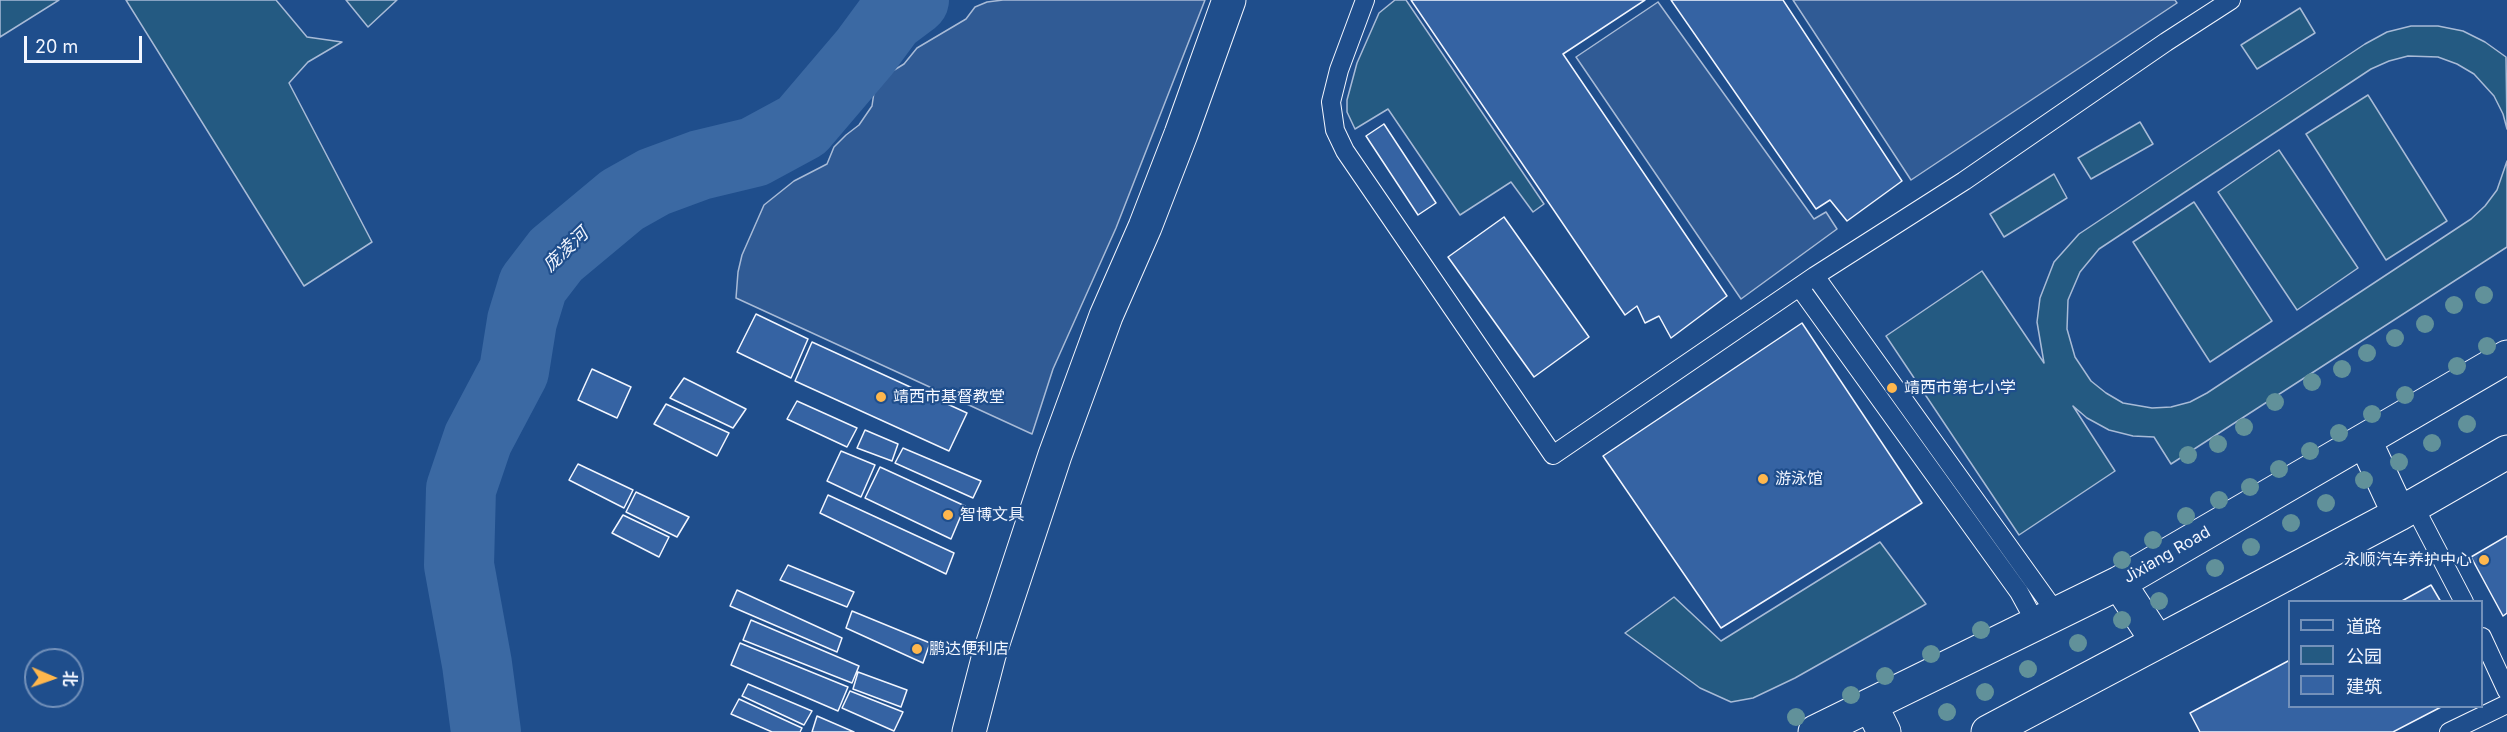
<!DOCTYPE html>
<html>
<head>
<meta charset="utf-8">
<style>
  body { margin:0 }
  #map { position:relative; width:2507px; height:732px; overflow:hidden; background:#1f4e8c; font-family:Inter,"Noto Sans SC",sans-serif }
  canvas { display:block }
  .legend { position:absolute; left:2288px; top:600px; width:195px; height:108px; box-sizing:border-box; background:#1f4e8c; border:2px solid #7391ba; margin:0; padding:8px 10px; list-style:none; font-size:18px; color:#f2f6ff }
  .legend li { display:flex; align-items:center; gap:12px; height:30px }
  .legend b { width:30px; border:2px solid #7391ba }
  .north { position:absolute; left:24px; top:648px; width:60px; height:60px; box-sizing:border-box; background:#1f4e8c; border:2px solid #7391ba; border-radius:50%; rotate:92deg; font-size:16px; font-weight:700; line-height:24px; text-align:center; color:#f2f6ff }
  .north::after { content:''; display:block; margin:auto; width:21px; height:27px; background:#ffb74d; clip-path:polygon(50% 0,100% 100%,50% 72%,0 100%) }
  .scale { position:absolute; left:24px; top:36px; width:118px; height:27px; box-sizing:border-box; border:3px solid #f2f6ff; border-top:0; padding-left:8px; font-size:18px; line-height:21px; white-space:nowrap; color:#f2f6ff; -webkit-text-stroke:4px #1f4e8c; paint-order:stroke }
</style>
</head>
<body>
<div id="map">
<canvas width="2507" height="732"></canvas>
<ul class="legend">
<li><b style="height:8px;background:#1f4e8c"></b>道路</li>
<li><b style="height:16px;background:#245a82"></b>公园</li>
<li><b style="height:16px;background:#3563a3"></b>建筑</li>
</ul>
<div class="north">北</div>
<div class="scale">20 m</div>
</div>
<script>
const context = document.querySelector('canvas').getContext('2d');
context.lineJoin = 'round';
function fillPath(path, color) { context.fillStyle = color; context.fill(path, 'evenodd'); }
const shape = rows => new Path2D(rows.map(r => 'M' + r).join(''));
function strokePath(path, color, width, dash) { context.strokeStyle = color; context.lineWidth = width; context.lineCap = dash ? 'butt' : 'round'; context.setLineDash(dash || []); context.stroke(path); }
function drawText(font, color, halo, rows, align = 'center') {
  context.font = font + ' Inter,"Noto Sans SC",sans-serif'; context.lineWidth = 4.5; context.setLineDash([]); context.textBaseline = 'middle'; context.strokeStyle = halo; context.fillStyle = color; for (const [text, x, y, turn = 0] of rows) {
    context.save(); context.translate(x, y); context.rotate((+turn || 0) * Math.PI / 180); context.textAlign = isNaN(turn) ? turn : align; if (halo) context.strokeText(text, 0, 0); context.fillText(text, 0, 0); context.restore();
  }
}
const green = shape([
  [0,0,59,0,0,37,0,0],
  [126,0,276,0,307,37,342,42,308,62,289,83,372,242,304,286,126,0],
  [346,0,397,0,368,27,346,0],
  [1395,0,1406,0,1544,204,1533,212,1511,182,1460,215,1388,109,1355,129,1347,112,1347,100,1357,63,1379,13,1395,0],
  [2300,8,2315,33,2257,69,2241,45,2300,8],
  [2411,26,2438,26,2463,31,2485,42,2506,57,2507,129,2503,114,2494,96,2474,74,2457,64,2438,57,2408,56,2389,61,2371,69,2099,249,2080,272,2068,300,2067,329,2075,357,2091,381,2106,393,2123,403,2152,408,2171,407,2190,402,2207,393,2471,219,2485,206,2497,190,2507,161,2507,247,2171,464,2154,437,2133,436,2109,430,2087,418,2073,406,2115,471,2019,535,1886,336,1982,271,2044,363,2037,322,2040,298,2054,262,2079,234,2365,44,2387,32,2411,26],
  [2368,95,2447,221,2386,260,2306,134,2368,95],
  [2140,122,2153,144,2091,179,2078,158,2140,122],
  [2279,150,2358,268,2297,310,2218,192,2279,150],
  [2054,174,2067,198,2004,237,1990,214,2054,174],
  [2194,202,2272,321,2210,362,2133,242,2194,202],
  [1880,542,1926,604,1795,678,1753,698,1731,702,1700,688,1625,633,1674,597,1721,641,1880,542]
]);
fillPath(green, '#245a82');
strokePath(green, '#a8bbd7', 1.5);
const parking = shape([
  [1003,0,1205,0,1116,228,1053,369,1032,434,736,298,738,272,742,255,764,205,794,181,827,164,834,147,846,135,859,125,872,106,876,78,891,72,904,64,917,48,966,19,975,7,987,2,1003,0],
  [1793,0,2175,0,2177,3,1911,180,1793,0],
  [1658,2,1814,219,1826,212,1837,229,1741,299,1576,57,1658,2]
]);
fillPath(parking, '#305b95');
strokePath(parking, '#a8bbd7', 1.5);
strokePath(shape([
  [486,732,477,664,459,565,461,489,478,439,514,371,522,321,533,285,556,255,622,200,654,182,700,165,754,152,802,126,865,52,890,18,914,0]
]), '#3b69a3', 70);
const building = shape([
  [1411,0,1645,0,1563,54,1727,296,1671,338,1659,316,1645,323,1637,306,1625,315,1411,0],
  [1671,0,1783,0,1902,181,1847,221,1830,200,1816,209,1671,0],
  [1384,124,1436,203,1418,215,1366,136,1384,124],
  [1504,217,1589,337,1534,377,1448,257,1504,217],
  [756,314,808,339,791,378,737,352,756,314],
  [1802,323,1922,503,1721,628,1603,456,1802,323],
  [812,342,967,413,949,451,795,381,812,342],
  [592,369,631,387,617,418,578,400,592,369],
  [684,378,746,409,733,428,670,398,684,378],
  [797,401,857,428,847,447,787,419,797,401],
  [666,404,729,433,717,456,654,424,666,404],
  [865,430,898,444,892,461,857,448,865,430],
  [903,448,981,481,973,498,895,463,903,448],
  [841,451,875,465,861,497,827,481,841,451],
  [578,464,633,490,624,508,569,480,578,464],
  [880,467,965,506,951,539,865,498,880,467],
  [636,492,689,517,677,537,626,512,636,492],
  [828,495,954,553,946,574,820,513,828,495],
  [623,515,669,537,659,557,612,533,623,515],
  [2507,536,2507,613,2503,616,2471,557,2507,536],
  [788,565,854,592,847,607,780,580,788,565],
  [2431,585,2441,602,2400,602,2431,585],
  [737,590,842,638,837,652,730,606,737,590],
  [852,611,930,643,923,663,846,628,852,611],
  [751,620,859,666,852,683,743,640,751,620],
  [740,643,848,687,838,711,731,665,740,643],
  [2290,660,2290,706,2443,706,2393,732,2200,732,2190,713,2290,660],
  [858,672,907,690,901,707,853,689,858,672],
  [748,684,812,711,804,725,742,696,748,684],
  [850,691,903,712,894,731,842,708,850,691],
  [739,699,802,728,800,732,772,732,731,714,739,699],
  [817,716,854,732,812,732,817,716]
]);
fillPath(building, '#3563a3');
strokePath(building, '#f2f6ff', 1.5);
const service = shape([
  [1365,0,1339,70,1331,102,1335,130,1345,151,1553,455,1815,276,1964,181,2166,42,2231,0],
  [1815,276,2057,614],
  [1800,288,2019,592,2037,625],
  [2414,506,2464,602],
  [2482,637,2507,691],
  [2449,732,2507,704]
]);
const minor = shape([
  [969,732,989,655,1055,455,1106,316,1145,227,1181,134,1229,0]
]);
const primary = shape([
  [2365,441,2399,514],
  [2119,583,2157,641],
  [1871,706,1884,732],
  [1815,732,2119,583,2507,357],
  [1988,732,2399,514,2507,452]
]);
strokePath(service, '#f2f6ff', 20);
strokePath(minor, '#f2f6ff', 35);
strokePath(primary, '#f2f6ff', 35);
strokePath(service, '#1f4e8c', 18);
strokePath(minor, '#1f4e8c', 33);
strokePath(primary, '#1f4e8c', 33);
context.fillStyle = '#61919a';
for (const [x, y] of [
  [2484,295],
  [2454,305],
  [2425,324],
  [2395,338],
  [2487,346],
  [2367,353],
  [2457,366],
  [2342,369],
  [2312,382],
  [2405,395],
  [2275,402],
  [2372,414],
  [2467,424],
  [2244,427],
  [2339,433],
  [2432,443],
  [2218,444],
  [2310,451],
  [2188,455],
  [2399,462],
  [2279,469],
  [2364,480],
  [2250,487],
  [2219,500],
  [2326,503],
  [2186,516],
  [2291,523],
  [2153,540],
  [2251,547],
  [2122,560],
  [2215,568],
  [2159,601],
  [2122,620],
  [1981,630],
  [2078,643],
  [1931,654],
  [2028,669],
  [1885,676],
  [1985,692],
  [1851,695],
  [1947,712],
  [1796,717]
]) { context.beginPath(); context.arc(x, y, 9, 0, 2 * Math.PI); context.fill(); }
for (const [x, y, r, color] of [
  [1892,388,6,"#ffb74d"],
  [881,397,6,"#ffb74d"],
  [1763,479,6,"#ffb74d"],
  [948,515,6,"#ffb74d"],
  [2484,560,6,"#ffb74d"],
  [917,649,6,"#ffb74d"]
]) { const dot = new Path2D(); dot.arc(x, y, r, 0, 2 * Math.PI); context.fillStyle = color; context.fill(dot); strokePath(dot, '#1f4e8c', 2); }
drawText('16px', '#f2f6ff', '#1f4e8c', [
  ["靖西市第七小学",1904,388],
  ["靖西市基督教堂",893,397],
  ["游泳馆",1775,479],
  ["智博文具",960,515],
  ["永顺汽车养护中心",2472,560,"right"],
  ["鹏达便利店",929,649]
], 'left');
drawText('16px', '#f2f6ff', '#1f4e8c', [
  ["Jixiang Road",2167,555,-30]
]);
drawText('italic 18px', '#f2f6ff', '#1f4e8c', [
  ["庞凌河",566,250,-44]
]);
</script>
</body>
</html>
